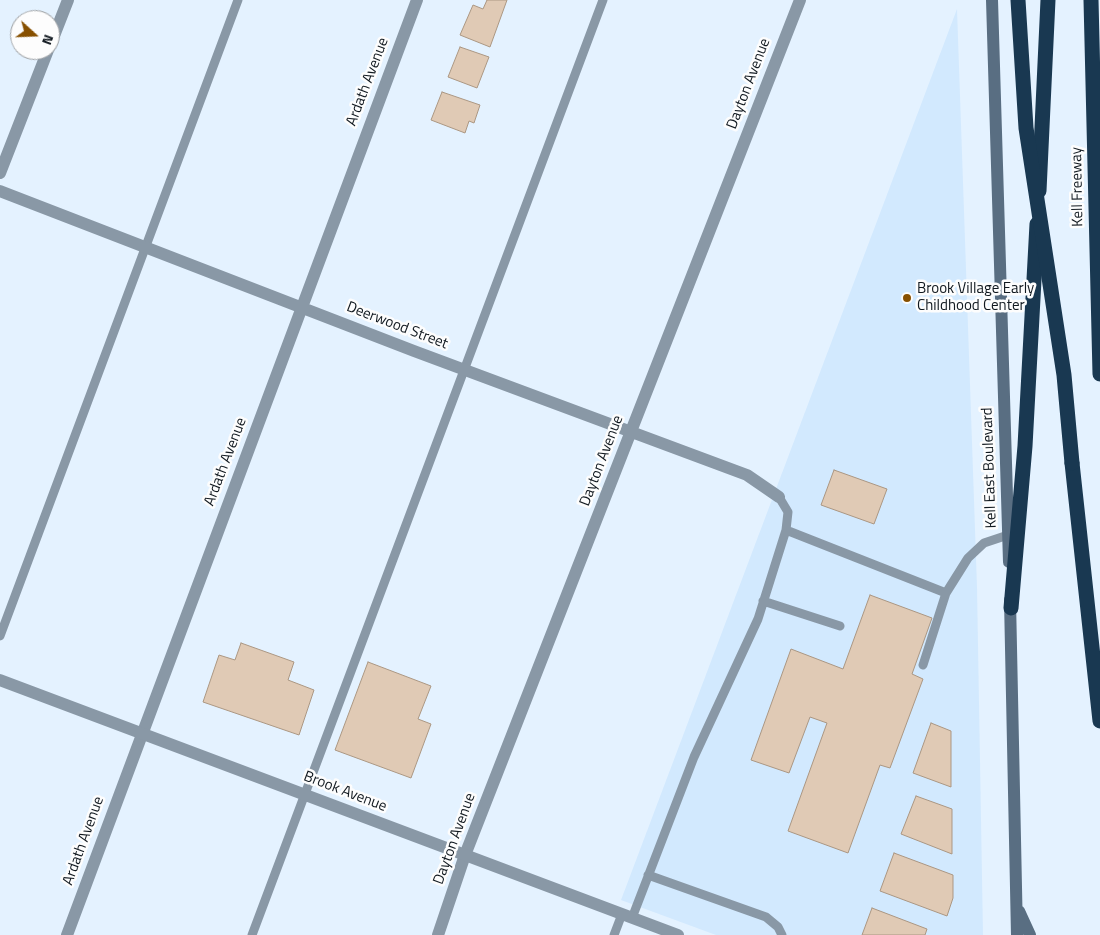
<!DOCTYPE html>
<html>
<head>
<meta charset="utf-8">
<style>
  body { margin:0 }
  #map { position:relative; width:1100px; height:935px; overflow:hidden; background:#e4f2ff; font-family:"Titillium Web",sans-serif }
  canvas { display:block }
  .north { position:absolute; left:10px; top:10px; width:50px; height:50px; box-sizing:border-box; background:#fdfdfd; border:1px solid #9ea1a4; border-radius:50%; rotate:110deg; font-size:14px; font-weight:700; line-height:20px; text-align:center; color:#10181f }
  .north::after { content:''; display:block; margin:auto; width:18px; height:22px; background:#875000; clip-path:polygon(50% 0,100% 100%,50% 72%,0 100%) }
</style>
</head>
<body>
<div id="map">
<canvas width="1100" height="935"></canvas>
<div class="north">N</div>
</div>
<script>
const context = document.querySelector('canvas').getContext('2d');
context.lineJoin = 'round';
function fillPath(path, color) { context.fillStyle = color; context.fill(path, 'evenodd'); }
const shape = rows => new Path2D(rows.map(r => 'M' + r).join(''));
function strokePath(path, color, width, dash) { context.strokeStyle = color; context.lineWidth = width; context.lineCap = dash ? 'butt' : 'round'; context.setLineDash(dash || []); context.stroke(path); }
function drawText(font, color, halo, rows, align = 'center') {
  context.font = font + ' "Titillium Web",sans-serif'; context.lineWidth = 5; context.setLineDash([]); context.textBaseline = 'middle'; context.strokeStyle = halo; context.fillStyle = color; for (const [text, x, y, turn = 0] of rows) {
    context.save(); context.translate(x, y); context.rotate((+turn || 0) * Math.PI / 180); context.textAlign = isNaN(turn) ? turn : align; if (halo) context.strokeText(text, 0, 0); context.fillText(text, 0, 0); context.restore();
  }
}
fillPath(shape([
  [957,9,977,587,983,935,716,935,621,900]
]), '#d2e9fe');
const building = shape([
  [487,0,507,0,490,47,460,35,473,5,483,9,487,0],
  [460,47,489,57,477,88,448,77,460,47],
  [442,92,480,105,474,123,469,121,465,133,431,120,442,92],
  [834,470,887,489,874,524,821,505,834,470],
  [870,595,932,618,912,674,923,679,890,768,880,765,848,853,788,831,827,723,810,717,789,773,751,760,791,649,843,669,870,595],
  [241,643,294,662,288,680,314,690,299,735,203,702,219,655,235,660,241,643],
  [368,662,431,686,418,719,431,724,411,778,335,750,368,662],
  [931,723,951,731,951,787,913,773,931,723],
  [916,796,952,809,952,854,901,834,916,796],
  [894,853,953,875,953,898,947,916,880,891,894,853],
  [872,908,927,929,925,935,862,935,872,908]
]);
fillPath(building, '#e0cab5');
strokePath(building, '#ab9783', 1);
strokePath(shape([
  [786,530,946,593],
  [763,601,840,626],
  [0,636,238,0],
  [923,665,946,593,968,558,984,543,1008,535],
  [648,875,766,917,778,927,782,935],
  [632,918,694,757,758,619,786,530,788,512,779,497],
  [252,935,603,0],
  [614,935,622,914]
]), '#8998a6', 9);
strokePath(shape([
  [50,46,68,0],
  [0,173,48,50],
  [0,191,414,351,747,475,779,497],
  [67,935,417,0],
  [438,935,465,855,800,0]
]), '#8998a6', 12);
strokePath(shape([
  [0,680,678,935]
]), '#8998a6', 12);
strokePath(shape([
  [992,0,1009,562],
  [1010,600,1017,935],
  [1019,911,1030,935]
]), '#596e82', 12);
strokePath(shape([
  [1091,0,1100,374],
  [1039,191,1048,0],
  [1072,463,1100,721],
  [1011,608,1025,446,1037,224]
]), '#193851', 15);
strokePath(shape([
  [1018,0,1026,128,1064,375,1072,463]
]), '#193851', 15);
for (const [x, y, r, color] of [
  [907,298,5,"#875000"]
]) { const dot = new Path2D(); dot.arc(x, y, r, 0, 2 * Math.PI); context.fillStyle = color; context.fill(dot); strokePath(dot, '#fdfdfd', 2); }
drawText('15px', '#10181f', '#fdfdfd', [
  ["Ardath Avenue",368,82,-69],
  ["Dayton Avenue",749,84,-69],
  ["Kell Freeway",1078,187,-91],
  ["Deerwood Street",397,326,21],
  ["Dayton Avenue",602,461,-69],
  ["Ardath Avenue",226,462,-69],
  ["Kell East Boulevard",990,468,-92],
  ["Brook Avenue",345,792,21],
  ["Dayton Avenue",455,839,-70],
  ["Ardath Avenue",84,841,-70]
]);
drawText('15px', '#10181f', '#fdfdfd', [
  ["Brook Village Early",917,289],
  ["Childhood Center",917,306]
], 'left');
</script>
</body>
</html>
